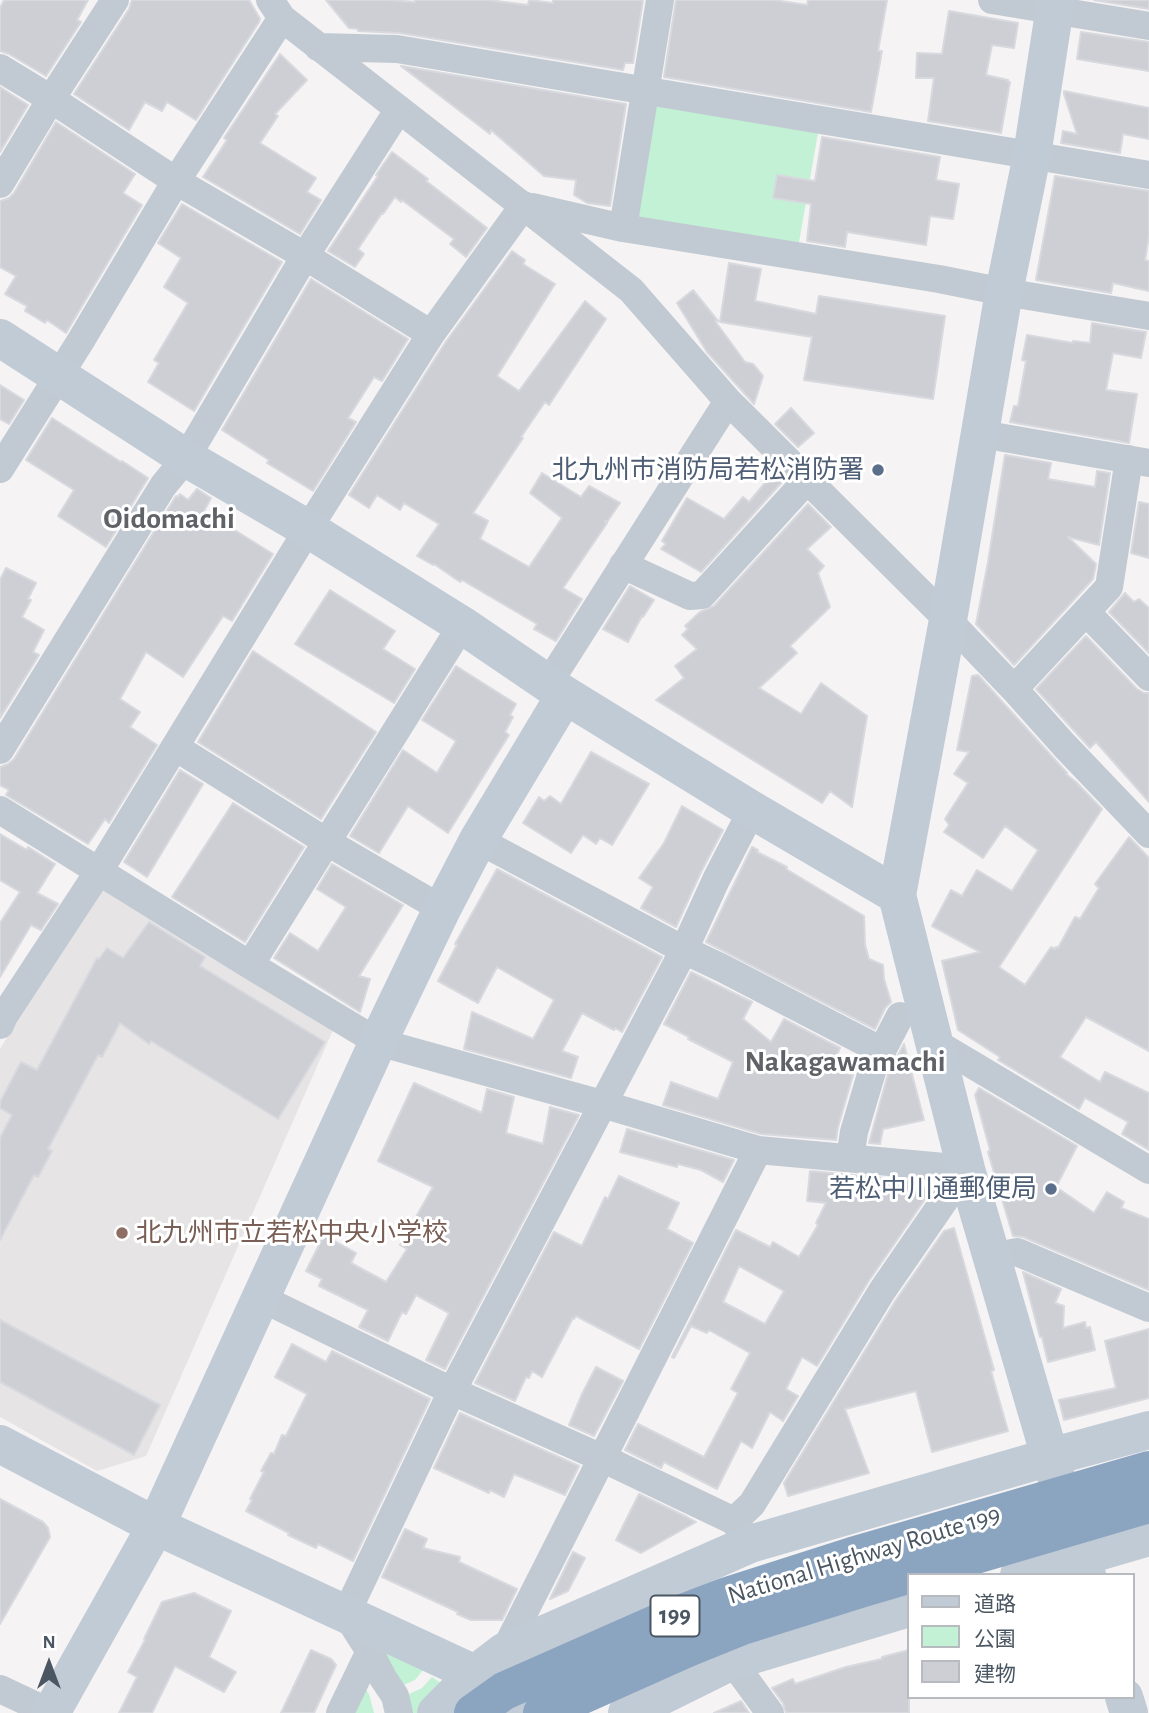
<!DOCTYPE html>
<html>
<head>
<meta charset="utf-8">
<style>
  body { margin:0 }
  #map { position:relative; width:1149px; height:1713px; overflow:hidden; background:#f5f3f3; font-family:"Alegreya Sans","Noto Sans JP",sans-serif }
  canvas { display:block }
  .legend { position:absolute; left:907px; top:1573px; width:228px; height:126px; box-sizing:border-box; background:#fff; border:2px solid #b7bbc0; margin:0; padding:9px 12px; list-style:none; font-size:21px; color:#4a5661 }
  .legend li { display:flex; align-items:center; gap:14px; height:35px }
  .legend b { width:35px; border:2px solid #b7bbc0 }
  .north { position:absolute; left:14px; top:1629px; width:70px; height:70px; -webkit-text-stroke:5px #fff; paint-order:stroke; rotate:0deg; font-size:19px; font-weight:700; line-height:28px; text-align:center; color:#4a5661 }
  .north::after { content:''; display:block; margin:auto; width:24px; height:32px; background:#4a5661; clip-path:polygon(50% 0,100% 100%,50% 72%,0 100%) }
</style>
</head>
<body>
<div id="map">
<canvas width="1149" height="1713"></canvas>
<ul class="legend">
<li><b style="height:9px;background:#c1cbd6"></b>道路</li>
<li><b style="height:19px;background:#c3f1d5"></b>公園</li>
<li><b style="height:19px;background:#cdcfd5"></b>建物</li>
</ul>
<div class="north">N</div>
</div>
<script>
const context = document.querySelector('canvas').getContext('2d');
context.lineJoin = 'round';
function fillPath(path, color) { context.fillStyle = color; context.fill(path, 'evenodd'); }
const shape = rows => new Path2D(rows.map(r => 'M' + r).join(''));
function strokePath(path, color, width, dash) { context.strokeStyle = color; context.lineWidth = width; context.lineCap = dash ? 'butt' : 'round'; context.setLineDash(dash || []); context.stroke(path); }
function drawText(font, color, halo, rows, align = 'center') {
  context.font = font + ' "Alegreya Sans","Noto Sans JP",sans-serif'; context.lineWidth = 6; context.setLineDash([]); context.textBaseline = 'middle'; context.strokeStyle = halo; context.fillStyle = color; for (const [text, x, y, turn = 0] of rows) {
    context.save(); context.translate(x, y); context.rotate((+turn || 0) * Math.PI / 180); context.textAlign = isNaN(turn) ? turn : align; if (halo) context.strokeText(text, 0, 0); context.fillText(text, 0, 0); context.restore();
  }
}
fillPath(shape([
  [99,884,333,1030,146,1456,97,1471,0,1417,0,1049]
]), '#e6e4e5');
fillPath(shape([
  [653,99,819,127,798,248,634,220],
  [379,1648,423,1670,415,1680,401,1686],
  [432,1677,441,1683,421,1713,408,1713,405,1696,422,1688],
  [362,1684,369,1694,374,1713,347,1713]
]), '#c3f1d5');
const building = shape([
  [4,0,88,0,77,20,81,22,46,76,9,54,0,51,0,8,4,0],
  [132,0,249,0,260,19,259,22,196,120,167,102,162,111,145,102,129,130,74,94,129,9,132,0],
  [326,0,390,0,415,2,415,0,488,0,528,5,529,0,553,3,553,0,643,0,633,63,625,63,623,70,400,33,358,31,358,29,349,28,326,0],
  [676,0,774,0,807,5,808,0,887,0,878,51,882,51,871,112,664,77,676,0],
  [1094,0,1149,0,1149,9,1094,0],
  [949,11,1018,23,1014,48,992,45,986,75,1008,80,1008,82,1010,82,1001,133,928,121,934,78,916,78,917,53,942,54,949,11],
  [1081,32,1149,42,1149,71,1077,59,1081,32],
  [280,54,307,80,275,114,278,116,260,143,316,178,307,192,321,200,300,234,203,177,227,140,224,138,280,54],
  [401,66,626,104,610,206,587,203,574,195,576,180,544,176,491,130,490,134,401,66],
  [0,87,28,105,0,152,0,87],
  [1064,91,1149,108,1149,139,1123,134,1120,153,1061,143,1063,131,1077,134,1064,94,1064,91],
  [56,122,135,174,123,193,142,205,66,333,47,320,45,323,25,311,27,306,5,294,16,276,0,267,0,201,9,198,14,193,56,122],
  [822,137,940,157,936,180,959,184,953,219,930,216,926,245,847,232,845,247,807,241,811,204,773,198,777,175,815,181,822,137],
  [392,152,428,179,426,181,487,228,466,257,450,244,454,239,402,200,401,202,395,197,383,214,382,213,358,249,364,254,355,267,328,251,378,176,376,175,392,152],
  [1055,176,1149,191,1149,236,1145,260,1149,261,1149,291,1113,283,1111,293,1036,280,1055,176],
  [182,204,282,262,194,411,148,382,159,363,154,360,188,303,164,287,181,258,158,243,182,204],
  [512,251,525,260,523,264,555,284,497,376,519,391,585,301,606,319,549,405,545,402,521,437,523,438,473,513,488,521,480,539,529,567,562,518,530,493,542,473,581,497,589,486,620,503,607,522,605,521,607,523,563,588,582,599,556,641,534,629,537,624,462,580,460,582,434,564,433,565,417,556,439,524,404,503,400,510,377,495,369,508,349,495,445,343,512,251],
  [729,263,761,269,755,301,816,314,819,296,945,316,933,399,804,380,812,337,720,322,729,263],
  [311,279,408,339,382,381,374,377,348,418,356,422,313,491,267,463,269,460,222,430,311,279],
  [693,290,718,321,715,321,745,362,753,364,763,376,754,404,707,352,677,303,693,290],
  [1092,323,1146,332,1141,358,1113,353,1106,390,1137,394,1129,443,1010,422,1014,406,1018,406,1026,361,1022,360,1027,335,1073,343,1073,341,1090,343,1092,323],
  [0,385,24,400,9,424,0,419,0,385],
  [791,408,814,433,798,447,775,424,791,408],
  [52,418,121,462,122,461,148,478,106,547,58,516,74,490,26,460,52,418],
  [1005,455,1051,463,1048,479,1095,487,1097,471,1110,473,1099,545,1068,537,1096,564,1093,579,1014,665,976,624,988,562,1005,455],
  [774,472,783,481,701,572,661,549,666,544,662,541,687,498,724,519,743,497,749,502,774,472],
  [197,489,211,498,204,511,273,554,232,621,223,616,183,677,146,652,120,699,140,712,130,727,157,745,109,823,105,819,88,844,6,795,9,790,0,785,0,767,8,764,14,759,176,496,178,497,180,494,188,500,197,489],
  [1139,502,1149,504,1149,558,1131,553,1139,502],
  [808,504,831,527,807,549,824,566,818,573,830,607,790,646,797,653,759,688,801,714,821,683,867,716,852,807,830,791,822,803,656,700,684,678,675,666,697,649,682,635,688,629,685,626,700,612,714,606,808,504],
  [6,568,36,583,28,599,31,600,22,617,44,630,33,652,39,655,0,718,0,580,6,568],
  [630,586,654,600,643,617,642,616,628,642,603,629,630,586],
  [330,590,395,631,383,649,415,669,394,703,295,644,330,590],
  [1125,593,1134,602,1139,599,1149,608,1149,653,1109,612,1125,593],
  [1086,636,1137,689,1144,693,1149,693,1149,802,1096,742,1090,748,1036,689,1086,636],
  [253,651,376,732,321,819,198,742,253,651],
  [456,666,516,704,510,715,513,717,505,732,509,735,448,833,408,806,379,853,350,836,403,750,437,773,456,741,422,720,456,666],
  [978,675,1067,773,1066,774,1076,782,1102,809,999,967,1025,985,1051,947,1055,949,1056,947,1058,948,1075,917,1080,919,1099,888,1095,884,1129,837,1149,858,1149,1051,1086,1017,1060,1057,1100,1082,1105,1072,1149,1093,1149,1150,1122,1134,1128,1122,1085,1098,1079,1109,998,1060,1000,1057,958,1030,942,961,980,952,932,926,951,890,962,896,977,870,1012,891,1038,850,1005,826,983,858,944,832,949,825,945,819,968,783,954,774,969,752,957,750,972,676,978,675],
  [591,752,649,784,612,845,600,838,596,844,583,835,571,853,523,823,539,797,544,801,550,796,561,804,591,752],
  [180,770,203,784,147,877,124,862,180,770],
  [233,803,304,847,245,942,172,897,233,803],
  [682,806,723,830,701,872,676,927,641,908,653,887,639,878,664,843,682,806],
  [0,834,27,850,28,847,55,864,37,893,58,904,41,930,31,925,0,977,0,923,20,892,0,880,0,834],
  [752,847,758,850,757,852,787,867,786,869,864,916,865,945,869,959,883,965,884,979,891,1002,885,1008,875,1029,706,942,752,847],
  [332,864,403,905,359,976,370,979,360,1012,274,958,290,933,318,951,346,907,317,889,332,864],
  [497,869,662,957,622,1032,615,1028,614,1030,582,1013,562,1051,578,1057,571,1078,464,1049,472,1012,533,1039,554,1000,551,998,497,967,478,1003,438,981,457,945,455,944,497,869],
  [149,922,205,957,200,966,325,1042,278,1119,151,1041,149,1044,120,1023,102,1057,98,1055,48,1149,52,1151,38,1177,34,1175,0,1240,0,1138,12,1115,0,1108,0,1102,21,1062,37,1070,97,958,99,959,107,948,123,958,149,922],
  [691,972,752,1002,743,1019,771,1042,784,1019,840,1048,833,1063,839,1066,837,1071,853,1075,838,1127,836,1140,761,1134,663,1105,671,1082,718,1099,733,1062,688,1039,689,1037,664,1024,691,972],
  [904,1044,924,1120,883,1129,880,1144,869,1143,888,1074,904,1044],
  [414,1083,482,1113,487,1089,514,1097,506,1133,543,1144,550,1107,579,1115,445,1369,426,1360,449,1313,416,1295,406,1314,402,1312,388,1341,359,1327,368,1310,319,1286,322,1279,306,1271,324,1235,356,1253,351,1263,386,1282,407,1249,400,1245,433,1187,378,1161,414,1083],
  [979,1088,1077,1146,1056,1187,1094,1213,1107,1192,1124,1202,1121,1208,1149,1219,1149,1290,1023,1237,1013,1236,988,1152,990,1150,975,1095,979,1088],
  [627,1129,734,1160,723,1182,701,1170,678,1164,677,1167,620,1152,627,1129],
  [810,1171,915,1181,930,1192,868,1282,817,1366,802,1357,786,1389,798,1396,783,1421,770,1412,752,1448,741,1441,717,1489,664,1462,661,1468,625,1450,638,1424,704,1457,738,1393,731,1389,750,1353,709,1330,707,1333,691,1326,674,1358,672,1357,736,1230,770,1247,773,1242,799,1257,818,1225,816,1223,826,1203,807,1201,810,1171],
  [739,1266,784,1291,765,1324,723,1302,739,1266],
  [619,1176,679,1203,667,1229,693,1243,639,1349,576,1316,574,1319,573,1318,542,1377,532,1371,529,1378,526,1377,515,1401,475,1383,554,1232,582,1246,605,1197,608,1199,619,1176],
  [954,1228,994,1370,991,1371,1008,1431,932,1452,916,1391,845,1409,869,1473,788,1496,784,1483,896,1300,944,1231,954,1228],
  [1023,1272,1061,1289,1055,1303,1064,1306,1063,1328,1085,1322,1086,1328,1090,1327,1095,1350,1048,1362,1042,1337,1040,1337,1023,1272],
  [0,1320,160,1405,134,1455,0,1382,0,1320],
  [1149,1329,1149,1398,1064,1420,1059,1400,1116,1388,1105,1341,1149,1329],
  [292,1344,326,1362,332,1351,430,1399,353,1561,318,1544,316,1548,288,1535,289,1533,246,1511,252,1500,250,1499,264,1472,261,1471,271,1453,274,1454,282,1435,286,1436,307,1394,275,1377,292,1344],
  [596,1367,623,1381,594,1436,569,1425,582,1394,596,1367],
  [460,1413,579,1466,565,1495,514,1474,504,1497,490,1490,489,1493,434,1468,460,1413],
  [639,1494,687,1517,696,1522,641,1553,616,1540,639,1494],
  [0,1499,43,1522,48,1528,50,1537,0,1624,0,1499],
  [405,1529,427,1539,423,1548,460,1557,459,1562,517,1589,502,1620,471,1620,457,1614,458,1612,382,1577,405,1529],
  [573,1552,585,1558,568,1591,550,1599,573,1552],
  [194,1593,231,1611,209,1657,236,1672,224,1692,175,1666,152,1713,119,1713,137,1677,128,1672,145,1640,144,1639,162,1602,194,1593],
  [311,1650,331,1659,336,1665,314,1713,281,1713,311,1650],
  [909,1650,909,1713,786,1713,783,1703,772,1688,793,1679,795,1684,846,1667,882,1659,882,1657,909,1650],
  [741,1701,749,1713,714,1713,741,1701]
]);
fillPath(building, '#cdcfd5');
strokePath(building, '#d7d9de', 2);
strokePath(shape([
  [270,0,282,18,631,290,728,401,948,620,1014,689,1064,745,1149,834],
  [992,0,1149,26],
  [318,47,397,49,1149,175],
  [0,68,51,99,176,181,305,256,431,334],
  [0,184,51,99,115,0],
  [532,207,623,228,939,279,1004,292,1149,316],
  [623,228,660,0],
  [981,434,1149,463],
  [0,469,80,342,176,181,282,18],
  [623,565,690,596,702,595,807,480],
  [1087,613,1149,677],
  [548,684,728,401],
  [1014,689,1109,587,1129,459],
  [175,747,327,842,442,909],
  [0,750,163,486,186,458,305,256,399,109],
  [0,810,250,965,378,1042,602,1104,758,1150,966,1169,882,1291,752,1504,734,1521,750,1544],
  [478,840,684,950,722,968,882,1051],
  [250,965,462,625],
  [0,1025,4,1016,99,871,308,529,431,334,524,205],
  [936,1043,1149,1170],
  [850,1158,854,1132,873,1068,900,1016],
  [992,1257,1017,1252,1149,1308],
  [261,1298,452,1391,602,1458,734,1521],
  [504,1652,758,1150],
  [732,1661,770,1713],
  [0,1689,51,1713],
  [340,1713,370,1651],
  [399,1713,395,1696,383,1678,367,1647,346,1614,452,1391,684,950,716,880,752,810]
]), '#c1cad2', 28);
strokePath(shape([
  [1056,0,1032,155,1004,292,948,620,897,895,966,1169,1050,1457,1087,1575],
  [0,338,186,458,308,529,462,625,565,695,752,810,897,895],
  [0,1444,156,1526,475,1674,504,1691,524,1713],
  [1019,1575,1149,1537],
  [1124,1697,1129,1713],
  [51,1713,156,1526,378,1042,442,909,478,840,565,695],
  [436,1713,475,1674,504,1652,750,1544,1050,1457,1149,1430],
  [627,1713,732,1661,909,1608]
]), '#c1cbd6', 38);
strokePath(shape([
  [473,1713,504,1691,667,1619,727,1596,852,1556,1149,1470],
  [542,1713,688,1648,745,1625,863,1588,1149,1504]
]), '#8ba5c1', 38);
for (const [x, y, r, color] of [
  [878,470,7,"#5c6f8a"],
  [1051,1189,7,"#5c6f8a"],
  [122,1233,7,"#8d6e63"]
]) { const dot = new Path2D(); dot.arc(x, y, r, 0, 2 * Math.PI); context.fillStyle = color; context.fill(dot); strokePath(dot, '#fff', 2.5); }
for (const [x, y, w] of [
  [675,1616,49]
]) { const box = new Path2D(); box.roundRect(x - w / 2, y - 20.5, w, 41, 5); context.fillStyle = '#fff'; context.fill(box); strokePath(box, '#4a5661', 2); }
drawText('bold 24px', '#4a5661', null, [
  ["199",675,1616]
]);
drawText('26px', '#4e5e75', '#fff', [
  ["北九州市消防局若松消防署",864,470],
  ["若松中川通郵便局",1037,1189]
], 'right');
drawText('26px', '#785e54', '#fff', [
  ["北九州市立若松中央小学校",136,1233]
], 'left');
drawText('26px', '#4a5661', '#fff', [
  ["National Highway Route 199",864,1555,-17]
]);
drawText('bold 30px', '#5f6368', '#fff', [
  ["Oidomachi",169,519],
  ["Nakagawamachi",845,1062]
]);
</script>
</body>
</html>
